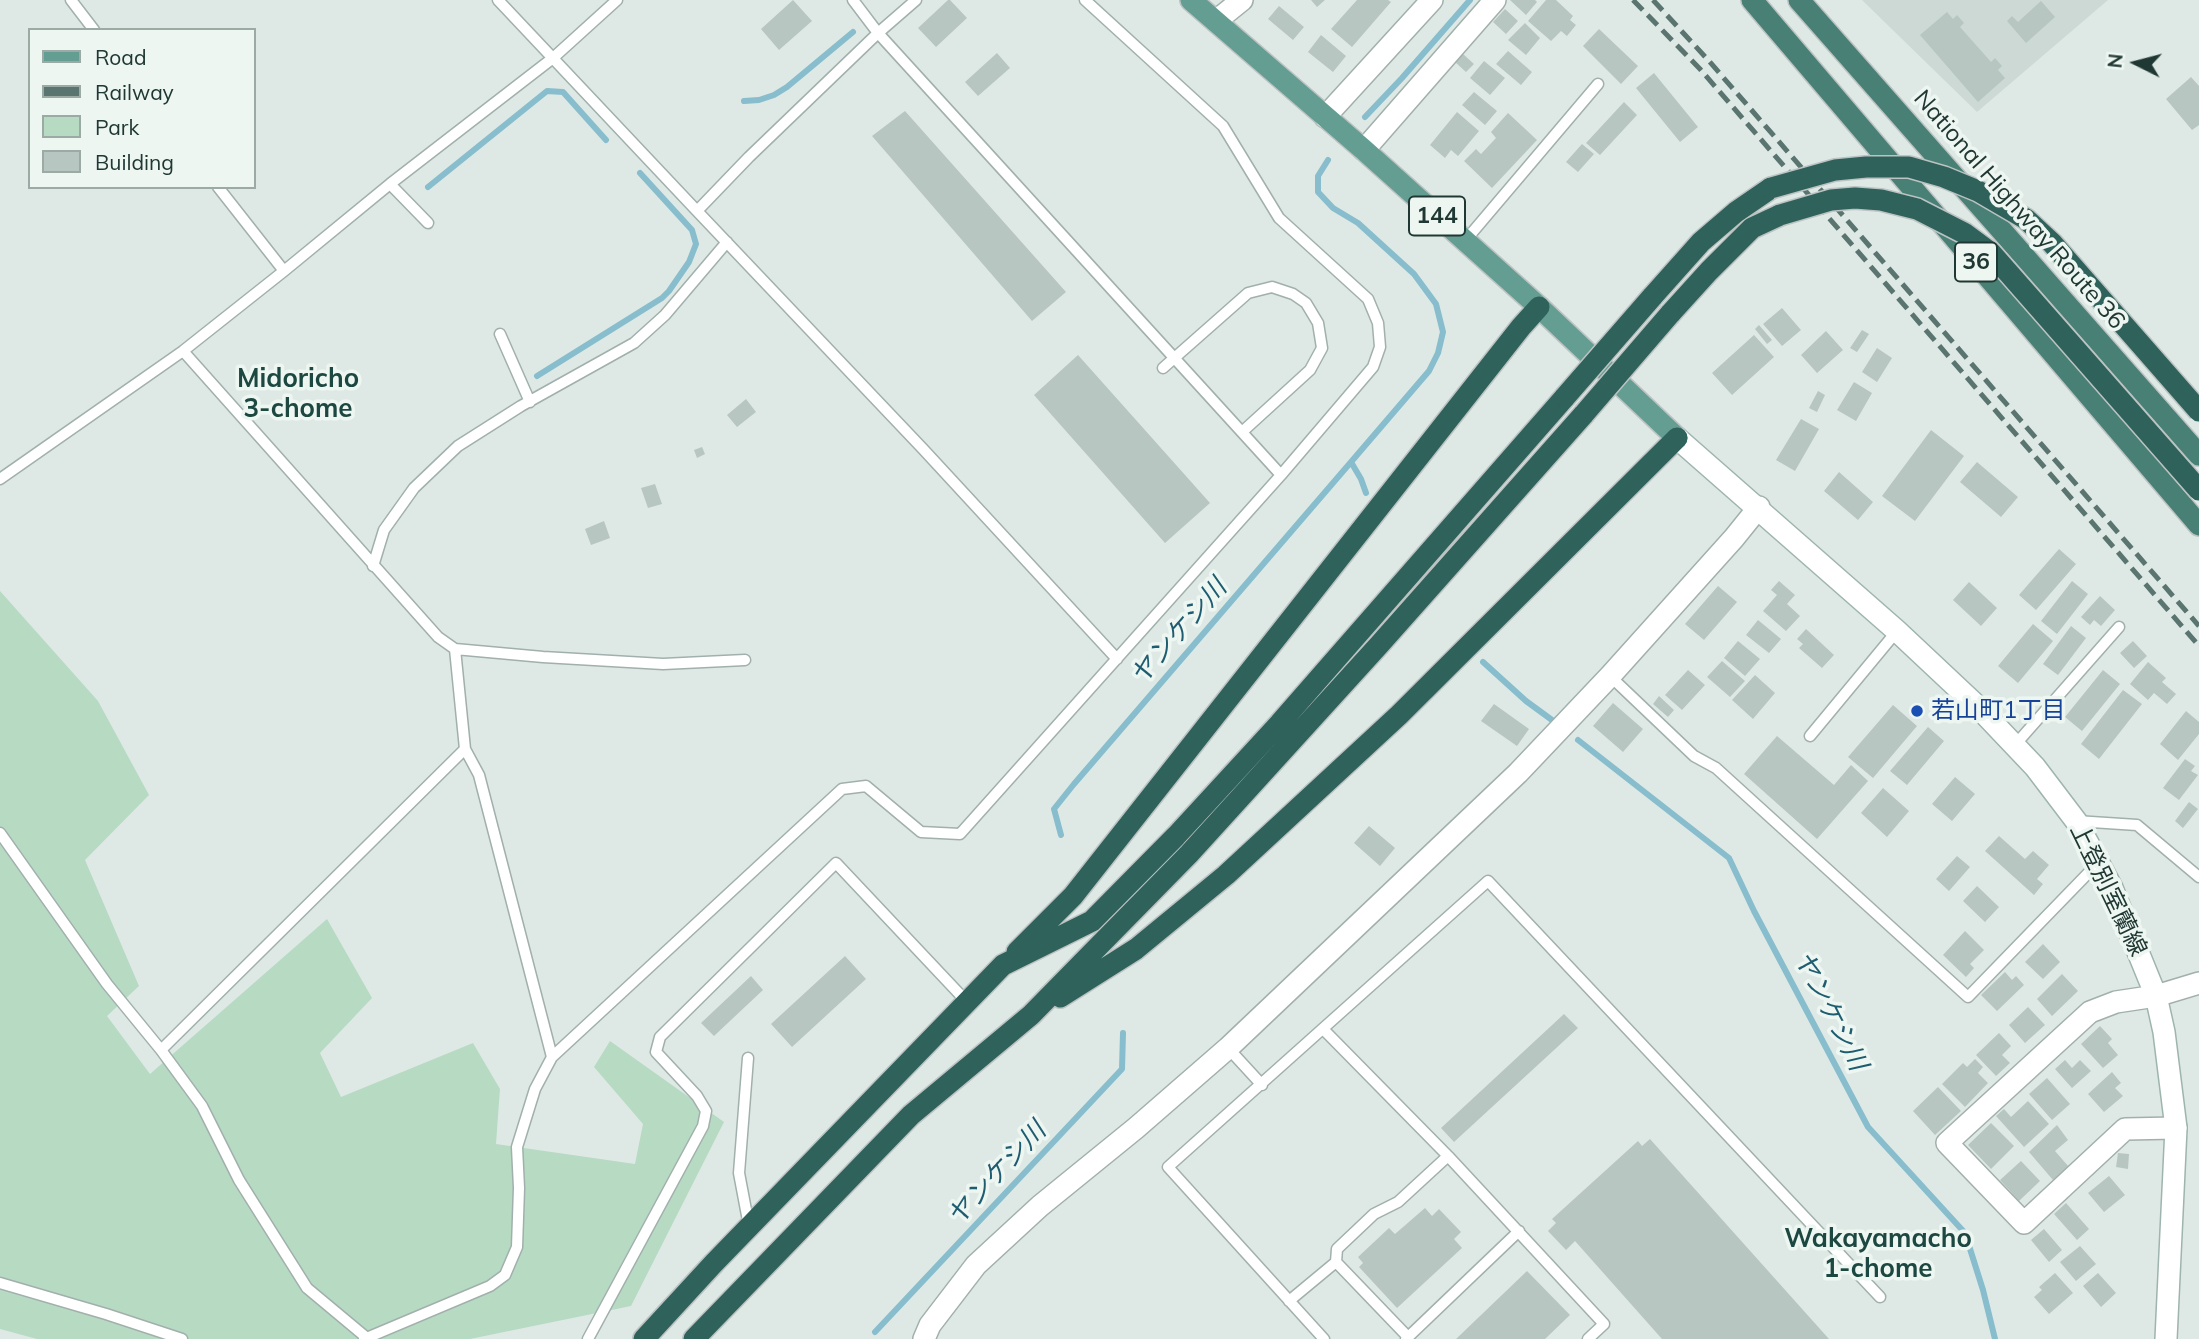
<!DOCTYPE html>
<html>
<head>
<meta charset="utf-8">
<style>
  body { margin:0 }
  #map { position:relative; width:2199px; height:1339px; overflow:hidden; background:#dee9e5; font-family:Mulish,sans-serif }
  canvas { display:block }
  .legend { position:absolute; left:28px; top:28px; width:228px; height:161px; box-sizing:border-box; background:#eef6f2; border:2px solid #9caaa6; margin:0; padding:9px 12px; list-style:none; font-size:21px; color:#203833 }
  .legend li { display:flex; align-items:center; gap:14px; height:35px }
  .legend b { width:35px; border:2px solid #9caaa6 }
  .north { position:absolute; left:2101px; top:28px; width:70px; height:70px; -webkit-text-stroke:5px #eef6f2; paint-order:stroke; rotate:276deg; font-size:19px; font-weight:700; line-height:28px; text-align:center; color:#203833 }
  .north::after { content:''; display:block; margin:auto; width:24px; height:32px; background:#203833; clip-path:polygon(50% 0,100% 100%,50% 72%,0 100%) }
</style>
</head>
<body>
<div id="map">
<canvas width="2199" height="1339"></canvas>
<ul class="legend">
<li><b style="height:9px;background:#649d92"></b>Road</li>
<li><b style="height:9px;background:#5a746f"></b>Railway</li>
<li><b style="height:19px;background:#b7dac3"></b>Park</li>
<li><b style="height:19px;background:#b7c6c1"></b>Building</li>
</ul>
<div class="north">N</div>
</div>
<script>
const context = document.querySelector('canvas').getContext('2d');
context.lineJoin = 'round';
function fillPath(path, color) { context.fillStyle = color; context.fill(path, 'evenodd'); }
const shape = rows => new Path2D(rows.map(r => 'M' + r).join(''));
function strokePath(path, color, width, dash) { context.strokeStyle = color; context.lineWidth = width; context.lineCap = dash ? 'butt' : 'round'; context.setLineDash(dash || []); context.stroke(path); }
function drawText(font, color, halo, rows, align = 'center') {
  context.font = font + ' Mulish,"Noto Sans JP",sans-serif'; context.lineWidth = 7; context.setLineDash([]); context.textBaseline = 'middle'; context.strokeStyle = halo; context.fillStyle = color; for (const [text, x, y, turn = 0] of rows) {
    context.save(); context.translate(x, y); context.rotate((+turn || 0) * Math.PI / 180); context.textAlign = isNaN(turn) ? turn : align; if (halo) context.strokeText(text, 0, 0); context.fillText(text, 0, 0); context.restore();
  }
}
fillPath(shape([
  [1862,0,2108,0,1977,112]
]), '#ccd9d4');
fillPath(shape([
  [0,591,98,701,149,795,85,860,139,986,107,1016,150,1074,327,919,372,998,320,1053,341,1097,473,1043,500,1089,496,1144,635,1164,643,1124,594,1067,610,1041,724,1122,631,1306,470,1339,37,1339,0,1329]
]), '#b7dac3');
strokePath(shape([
  [744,101,759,100,774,95,787,87,853,32],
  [1365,117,1402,78,1470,0],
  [1328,160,1318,176,1318,192,1333,208,1358,223,1414,274,1436,304,1443,332,1438,353,1429,371,1351,462,1361,479,1366,493],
  [428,187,547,91,563,92,606,140],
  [537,376,662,298,669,291,689,262,696,244,692,230,640,173],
  [1483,662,1526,701,1552,720],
  [1578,740,1729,858,1754,911,1868,1127,1965,1233,1983,1290,1995,1339],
  [1061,835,1054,809,1074,784,1351,462],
  [875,1332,1122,1069,1123,1033]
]), '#87bdcc', 6);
fillPath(shape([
  [793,0,812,21,779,50,761,29],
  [948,0,950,0,967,18,936,47,918,28],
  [1311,0,1325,0,1317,7],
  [1357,0,1388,0,1391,2,1352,47,1331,29],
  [1510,0,1535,0,1537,2,1526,15],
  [1546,0,1556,0,1573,16,1570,20,1576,25,1567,36,1561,31,1551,41,1528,21],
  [2041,1,2055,17,2026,43,2007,21,2012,16,2018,22],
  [1279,6,1304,27,1293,40,1268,19],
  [1505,9,1518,21,1506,34,1493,22],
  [1947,12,1953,19,1957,15,1964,23,1960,27,1991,62,1995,58,2002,66,1998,70,2005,78,1978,102,1920,35],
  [1525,23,1540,38,1526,55,1508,40],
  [1599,29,1638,66,1621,84,1583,46],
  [1321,35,1346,56,1333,72,1308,52],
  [1508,51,1532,72,1521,85,1496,64],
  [997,53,1010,68,978,96,965,82],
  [1463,54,1474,64,1466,72,1455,62],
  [1484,61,1505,78,1490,95,1470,78],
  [1654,73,1698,127,1680,142,1636,88],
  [2191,77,2199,86,2199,125,2192,130,2166,99],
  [1474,92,1497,111,1485,125,1462,105],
  [1624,102,1637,115,1600,155,1586,143],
  [905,111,1066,292,1032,321,872,136],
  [1457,112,1479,131,1458,156,1451,150,1445,158,1430,145],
  [1508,113,1537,140,1492,188,1464,161,1476,149,1481,154,1496,138,1491,132],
  [1582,144,1594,154,1578,172,1566,162],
  [1782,308,1801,330,1782,346,1763,324],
  [1759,325,1772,340,1767,344,1755,329],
  [1862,330,1869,334,1857,352,1850,348],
  [1826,331,1843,350,1817,373,1801,355],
  [1754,335,1774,357,1732,395,1712,373],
  [1877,348,1892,358,1877,382,1862,372],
  [1078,355,1210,503,1165,543,1034,395],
  [1854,382,1872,393,1856,421,1837,410],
  [1818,391,1825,395,1817,412,1809,408],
  [746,399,756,412,737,427,727,415],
  [1801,419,1819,429,1795,471,1776,460],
  [1931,430,1964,456,1915,521,1882,496],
  [702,447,705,454,697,458,694,450],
  [1977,462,2018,497,2001,517,1960,482],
  [1839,472,1873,502,1858,520,1824,491],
  [655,484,662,504,648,508,641,488],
  [604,521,610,538,591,545,585,529],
  [2059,549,2076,564,2036,610,2019,595],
  [1779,581,1795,595,1787,604,1800,616,1786,631,1763,611,1777,595,1771,590],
  [2072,581,2088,594,2057,634,2041,621],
  [1969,582,1997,608,1981,626,1953,600],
  [1718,586,1737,602,1704,640,1685,624],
  [2100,596,2115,610,2101,626,2094,620,2090,625,2081,617],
  [1758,620,1781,639,1769,653,1746,635],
  [2033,624,2053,641,2018,683,1998,666],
  [2071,626,2086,638,2058,675,2043,664],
  [1806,629,1834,655,1822,668,1799,648,1803,644,1797,639],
  [1738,641,1760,659,1745,676,1724,658],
  [2133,641,2147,656,2134,668,2120,653],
  [1722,661,1745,681,1730,697,1707,677],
  [2148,662,2166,678,2162,682,2176,694,2167,704,2154,693,2148,700,2130,684],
  [1688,670,1705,685,1682,710,1665,695],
  [2103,670,2120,684,2082,731,2065,717],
  [1755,675,1775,693,1753,719,1732,700],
  [2123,690,2142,704,2099,759,2081,744],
  [1659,696,1674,710,1668,717,1653,704],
  [1613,703,1643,729,1623,752,1593,726],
  [1494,704,1529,729,1517,746,1481,721],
  [1893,705,1917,726,1873,778,1848,757],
  [2186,711,2199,722,2199,734,2178,760,2160,744],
  [1928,727,1944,741,1907,785,1890,771],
  [1777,736,1834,785,1851,765,1868,781,1817,839,1744,774],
  [2185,759,2195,766,2191,771,2198,775,2179,800,2163,788],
  [1955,777,1975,794,1952,821,1932,804],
  [1883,788,1909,811,1887,837,1861,813],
  [2189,802,2198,809,2183,828,2175,821],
  [1369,826,1395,848,1380,866,1354,843],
  [1999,836,2025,859,2033,851,2049,865,2037,879,2043,884,2034,895,1985,851],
  [1957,856,1970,867,1949,891,1936,879],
  [1977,886,1999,907,1985,922,1963,901],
  [1965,931,1984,950,1970,964,1974,968,1966,977,1943,955],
  [2043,944,2060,962,2043,979,2025,962],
  [845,956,866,979,792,1047,771,1024],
  [2005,972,2012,980,2016,976,2024,985,1997,1011,1981,995],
  [2062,974,2078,991,2052,1016,2037,999],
  [751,976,763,990,714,1036,701,1023],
  [2028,1007,2045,1025,2025,1043,2009,1025],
  [1564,1014,1578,1028,1454,1142,1441,1128],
  [2100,1026,2112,1039,2108,1043,2118,1055,2103,1068,2081,1044],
  [1999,1033,2011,1046,2002,1055,2010,1063,1996,1076,1976,1055],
  [1975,1059,1983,1067,1978,1073,1988,1083,1965,1107,1942,1084,1963,1063,1967,1067],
  [2065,1060,2072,1068,2080,1060,2091,1071,2072,1088,2055,1069],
  [2112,1072,2121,1083,2115,1088,2123,1096,2104,1112,2088,1094],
  [2047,1078,2070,1104,2052,1120,2029,1094],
  [1938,1087,1961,1111,1935,1135,1913,1111],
  [2028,1101,2049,1124,2024,1147,1996,1116,2004,1109,2011,1117],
  [1991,1123,2014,1146,1991,1169,1968,1145],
  [2057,1125,2068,1140,2055,1151,2069,1167,2053,1180,2029,1152],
  [1650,1139,1829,1339,1662,1339,1575,1241,1566,1250,1548,1231,1556,1223,1552,1219,1638,1141,1642,1146],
  [2118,1153,2129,1154,2128,1169,2116,1167],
  [2021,1161,2040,1181,2019,1201,2000,1180],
  [2109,1176,2125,1195,2104,1212,2088,1193],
  [2066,1203,2089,1229,2077,1240,2054,1214],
  [1425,1208,1432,1216,1439,1209,1461,1232,1454,1239,1462,1248,1397,1308,1359,1267,1363,1263,1358,1257,1389,1228,1395,1234],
  [2044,1229,2062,1250,2049,1262,2031,1240],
  [2080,1246,2096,1264,2076,1281,2060,1262],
  [1527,1271,1570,1315,1545,1339,1456,1339],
  [2055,1273,2073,1293,2049,1314,2034,1297,2042,1290,2039,1287],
  [2098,1273,2116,1293,2101,1307,2083,1286]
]), '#b7c6c1');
const service = shape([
  [71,0,94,30],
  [498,0,697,211],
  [853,0,878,33,1281,475],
  [916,0,878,33,749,157,697,211,923,449,1117,659],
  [390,184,428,223],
  [218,187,284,271],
  [1465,241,1598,84],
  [500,334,530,402],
  [183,351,438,637,455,649,543,657,663,664,745,660],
  [1163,368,1248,293,1272,287,1293,294,1306,303,1318,323,1322,348,1310,370,1242,432],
  [0,479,183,351,284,271,390,184,553,58,617,0],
  [373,566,384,530,414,488,458,446,521,406,634,343,665,315,727,242],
  [1610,676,1694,756,1716,768,1968,997,2098,863],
  [1810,736,1897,631],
  [2015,745,2119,627],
  [2076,821,2137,825,2199,877],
  [0,833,107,984,161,1050,202,1106,239,1180,307,1288,367,1338],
  [1323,1029,1448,1156,1604,1324,1588,1339],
  [1228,1048,1262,1085],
  [161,1050,465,749],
  [552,1057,842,789,866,786,921,832,960,834,1281,475,1373,367,1380,347,1378,323,1368,299,1279,218,1223,126,1085,0],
  [748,1058,739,1173,749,1226],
  [1336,1262,1408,1337],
  [0,1283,106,1314,182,1339],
  [1289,1301,1336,1262,1337,1249,1374,1214,1398,1202,1448,1156],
  [364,1339,490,1286,505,1275,517,1247,519,1188,517,1147,535,1089,552,1057,479,775,465,749,455,649],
  [588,1339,703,1126,706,1111,697,1096,656,1052,660,1037,836,863,967,1002],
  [1324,1339,1168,1167,1488,881,1880,1297],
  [1406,1339,1519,1231]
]);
const minor = shape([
  [1216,21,1242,0],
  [1325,117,1432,0],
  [1364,150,1495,0],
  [2156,996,2116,1002,2090,1012,1947,1143,2024,1223,2125,1129,2176,1128]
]);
const tertiary = shape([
  [2156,996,2199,983],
  [924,1339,930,1325,976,1265,1040,1206,1136,1128,1228,1048,1518,773,1610,676,1734,538,1759,507]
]);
const secondary = shape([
  [1677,438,1897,631,1978,707,2035,767,2076,821,2112,888,2156,996,2164,1032,2176,1128,2166,1339]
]);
const primary = shape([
  [1191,0,1364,150,1539,307,1677,438]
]);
const trunk = shape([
  [1752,0,2199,525],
  [1799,0,2199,455]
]);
const motorway = shape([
  [1652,297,1701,242,1736,212,1771,188],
  [1670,314,1709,271,1752,228,1780,215],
  [1017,952,1073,896,1521,327,1539,307],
  [1060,997,1136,949,1226,875,1399,715,1677,438],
  [644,1339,714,1263,1003,965,1092,921,1176,836,1280,723,1565,397],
  [694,1339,911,1115,1031,1015,1189,854,1379,645,1584,414]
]);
strokePath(service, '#a1b0ac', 13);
strokePath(minor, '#a1b0ac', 24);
strokePath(tertiary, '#a1b0ac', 24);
strokePath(secondary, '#9eb4ae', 24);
strokePath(primary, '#bcc3c2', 24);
strokePath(trunk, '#bcc3c2', 24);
strokePath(motorway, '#bcc3c2', 24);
strokePath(service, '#fff', 10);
strokePath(minor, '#fff', 21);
strokePath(tertiary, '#fff', 21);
strokePath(secondary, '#fff', 21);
strokePath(primary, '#649d92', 21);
strokePath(trunk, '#498076', 21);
strokePath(motorway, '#2e625b', 21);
strokePath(shape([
  [1633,0,1700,69,2199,646],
  [1653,0,1709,61,2199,626]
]), '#5a746f', 5, [14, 7]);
const motorwayBridge = shape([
  [1771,188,1835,170,1866,167,1909,167,1944,177,1978,191,2026,219,2052,243,2199,411],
  [1780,215,1831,200,1855,198,1881,200,1917,209,1964,233,1991,253,2199,490],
  [1565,397,1652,297],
  [1584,414,1670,314]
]);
strokePath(motorwayBridge, '#bcc3c2', 24, []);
strokePath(motorwayBridge, '#2e625b', 21);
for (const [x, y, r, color] of [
  [1917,711,7,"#1a4fb4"]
]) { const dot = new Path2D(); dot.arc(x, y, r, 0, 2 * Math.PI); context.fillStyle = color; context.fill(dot); strokePath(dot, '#eef6f2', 2.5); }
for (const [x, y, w] of [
  [1437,216,56],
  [1976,262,42]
]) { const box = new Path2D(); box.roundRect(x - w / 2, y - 19.5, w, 39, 5); context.fillStyle = '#eef6f2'; context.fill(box); strokePath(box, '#203833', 2); }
drawText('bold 23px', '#203833', null, [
  ["144",1437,216],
  ["36",1976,262]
]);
drawText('24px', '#203833', '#eef6f2', [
  ["National Highway Route 36",2019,210,49],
  ["上登別室蘭線",2108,890,64]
]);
drawText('24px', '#164399', '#eef6f2', [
  ["若山町1丁目",1931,711]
], 'left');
drawText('bold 26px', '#1d4841', '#eef6f2', [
  ["Midoricho",298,379],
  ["3-chome",298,409],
  ["Wakayamacho",1878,1239],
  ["1-chome",1878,1269]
]);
drawText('italic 26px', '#1e5c70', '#eef6f2', [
  ["ヤンケシ川",1179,632,-49],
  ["ヤンケシ川",1830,1011,63],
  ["ヤンケシ川",997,1174,-47]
]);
</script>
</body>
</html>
